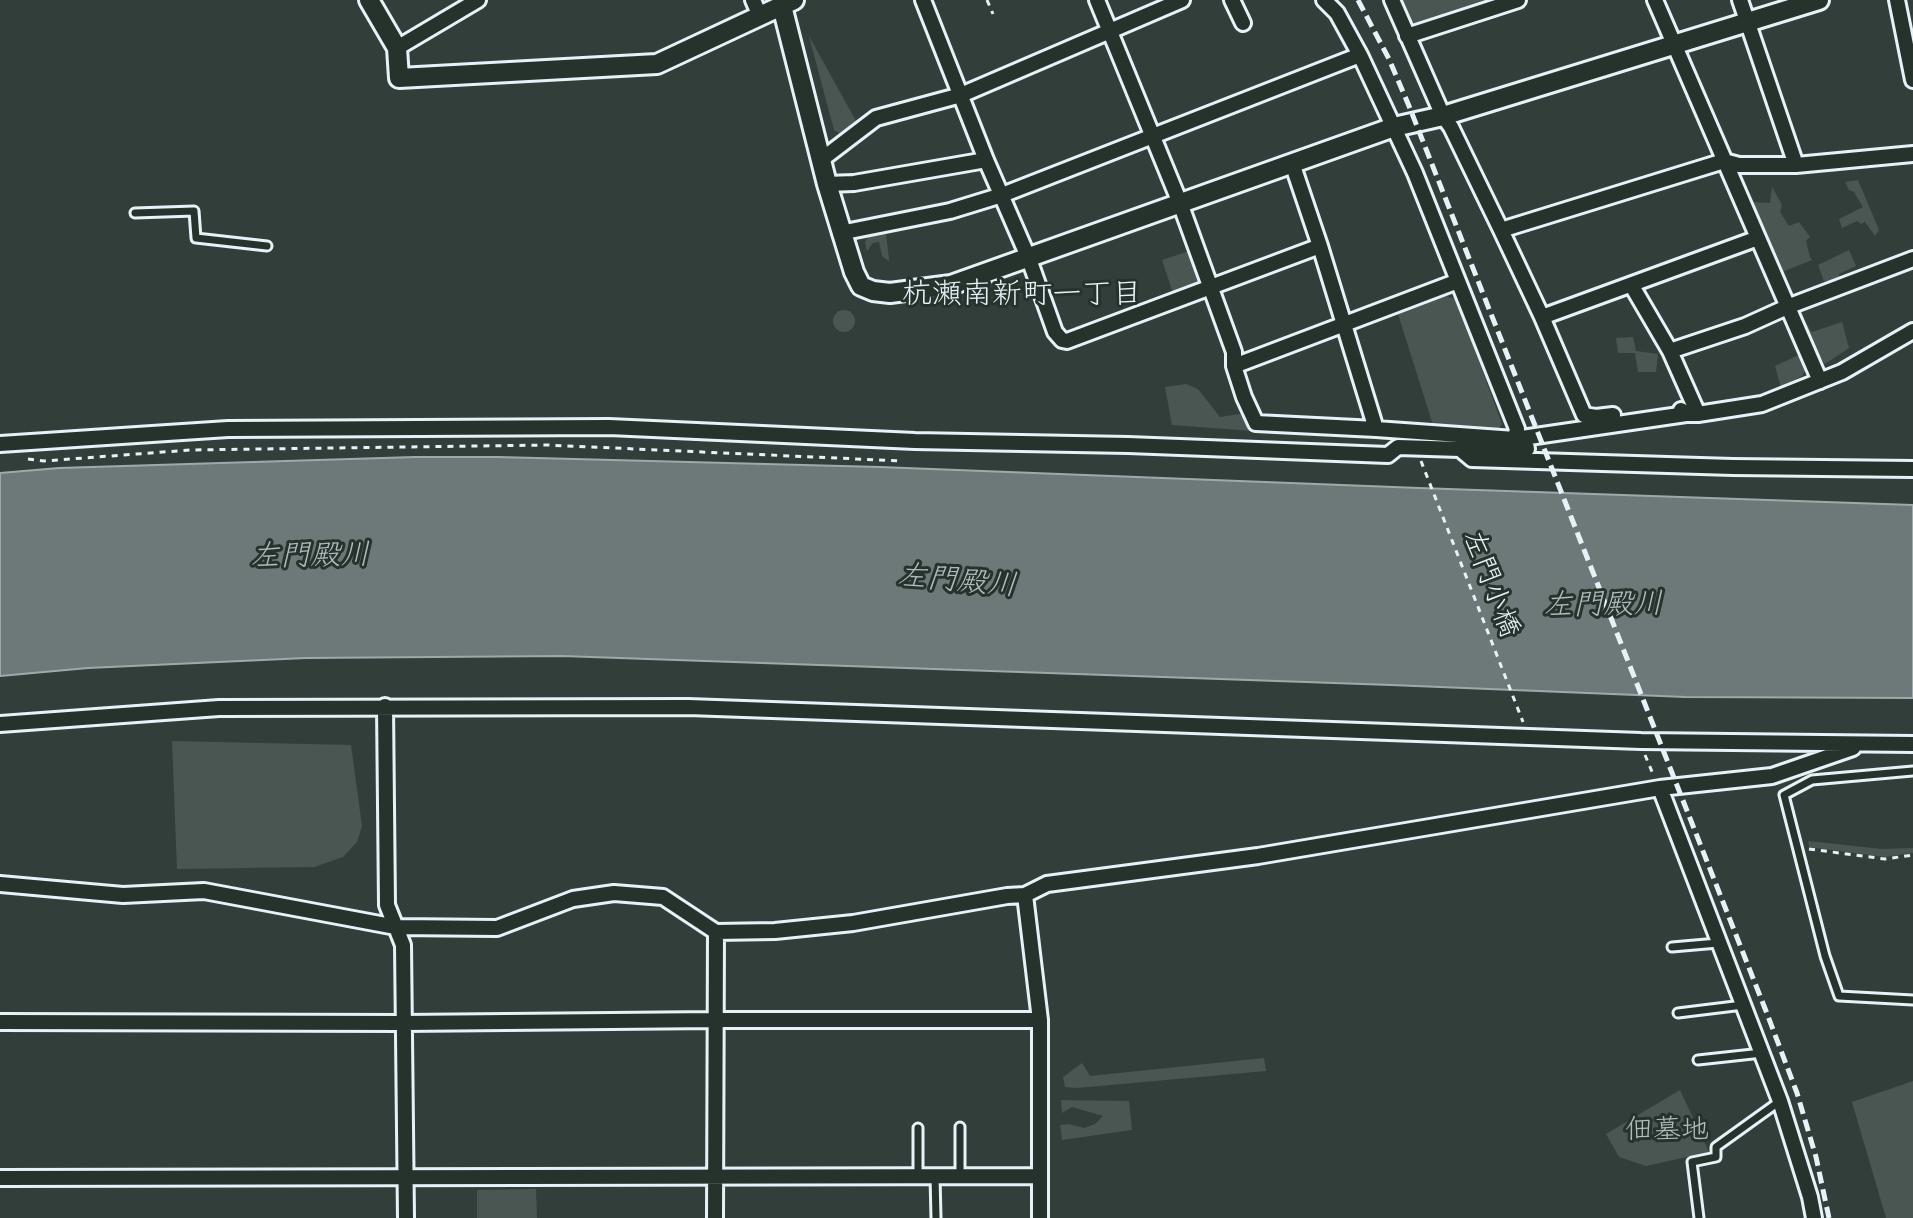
<!DOCTYPE html>
<html>
<head>
<meta charset="utf-8">
<style>
  body { margin:0 }
  canvas { display:block; background:#323e39 }
</style>
</head>
<body>
<canvas width="1913" height="1218"></canvas>
<script>
const context = document.querySelector('canvas').getContext('2d');
context.lineJoin = 'round';
function fillPath(path, color) { context.fillStyle = color; context.fill(path, 'evenodd'); }
const shape = rows => new Path2D(rows.map(r => 'M' + r).join(''));
function strokePath(path, color, width, dash) { context.strokeStyle = color; context.lineWidth = width; context.lineCap = dash ? 'butt' : 'round'; context.setLineDash(dash || []); context.stroke(path); }
function drawText(font, color, halo, rows, align = 'center') {
  context.font = font + ' "Balsamiq Sans","Klee One",sans-serif'; context.lineWidth = 6; context.setLineDash([]); context.textBaseline = 'middle'; context.strokeStyle = halo; context.fillStyle = color; for (const [text, x, y, turn = 0] of rows) {
    context.save(); context.translate(x, y); context.rotate((+turn || 0) * Math.PI / 180); context.textAlign = isNaN(turn) ? turn : align; if (halo) context.strokeText(text, 0, 0); context.fillText(text, 0, 0); context.restore();
  }
}
fillPath(shape([
  [1401,0,1496,0,1418,25,1409,22],
  [809,36,857,123,841,134,834,130],
  [1858,180,1879,230,1875,236,1865,222,1861,224,1857,221,1842,228,1839,219,1863,207,1854,192,1849,190,1845,182],
  [1772,187,1782,205,1780,212,1789,226,1799,222,1810,237,1806,241,1810,257,1812,260,1782,272,1751,202,1770,203],
  [886,234,889,259,889,261,882,256,879,242,873,243,867,251,865,242,869,235],
  [1849,250,1856,266,1839,274,1839,280,1824,281,1818,265],
  [1189,251,1199,280,1197,284,1173,293,1162,260],
  [1446,296,1456,299,1502,424,1498,430,1433,425,1398,314],
  '833 321a11 11 0 1 1 22 0a11 11 0 1 1-22 0Z',
  [1800,314,1812,332,1842,322,1849,348,1825,364,1807,340,1796,316],
  [1633,337,1636,351,1658,354,1656,372,1638,372,1635,353,1618,353,1616,338],
  [1801,354,1808,366,1802,376,1781,388,1775,366],
  [1186,384,1198,389,1220,417,1246,413,1253,431,1172,425,1165,387],
  [172,741,351,745,362,826,357,842,343,857,314,867,177,869],
  [1808,841,1882,849,1913,848,1913,853,1885,857,1809,847],
  [1264,1058,1266,1071,1077,1088,1065,1087,1063,1077,1082,1063,1090,1076],
  [1913,1081,1913,1218,1886,1218,1852,1102],
  [1680,1090,1709,1152,1646,1166,1619,1157,1606,1134],
  [1061,1100,1129,1101,1132,1130,1062,1140,1060,1125,1069,1124,1084,1128,1095,1124,1103,1116,1072,1107,1062,1113],
  [536,1189,537,1218,477,1218,477,1190]
]), '#495651');
const water = shape([
  [415,457,498,457,880,467,1419,488,1913,505,1913,698,1685,697,1391,685,562,656,306,658,88,668,0,676,0,473,59,468,415,457]
]);
fillPath(water, '#6d7978');
strokePath(water, '#9ea9ab', 2);
const lane = shape([
  [135,213,194,211,196,238,267,246],
  [1913,771,1812,780,1784,795,1825,956,1839,996,1913,1000],
  [1672,947,1718,943],
  [1678,1013,1743,1005],
  [1698,1060,1762,1053],
  [918,1176,918,1128],
  [935,1176,936,1218],
  [960,1176,960,1127],
  [1699,1218,1692,1162,1716,1157,1716,1147,1780,1101]
]);
const street = shape([
  [753,0,760,16],
  [923,0,986,160,1029,259,1055,332,1062,340,1067,341,1320,246],
  [1097,0,1180,203,1234,352,1234,366,1244,397,1256,423,1376,429,1515,439,1686,414],
  [1232,0,1243,23],
  [1324,0,1337,13,1360,55,1415,173,1517,429,1515,439],
  [1392,0,1443,116,1451,127,1501,230,1542,317,1584,415,1596,417,1613,415],
  [1655,0,1820,381],
  [1740,0,1796,165],
  [1897,0,1913,80],
  [1407,36,1518,0],
  [397,48,478,0],
  [821,160,876,118,961,95,1182,0],
  [1292,163,1320,246,1376,429],
  [827,184,854,183,986,160],
  [1501,230,1724,161,1739,165,1796,165,1913,154],
  [840,233,950,211,1002,195,1360,55],
  [1632,286,1670,351,1698,414],
  [1542,317,1758,238],
  [1670,351,1745,326,1787,307,1913,259],
  [1234,366,1458,281],
  [1681,410,1686,414,1698,414,1762,404,1842,372,1913,331],
  [0,444,228,429,609,427,915,441,1128,445,1388,455,1398,447,1460,449,1472,459,1733,467,1913,469],
  [1460,449,1527,449,1525,439],
  [385,706,387,905,403,945,406,1218],
  [0,724,219,708,688,707,1641,741,1913,744],
  [1660,788,1780,1101,1810,1197,1814,1218],
  [0,884,123,895,204,891,396,927,497,928,573,899,614,893,663,897,716,932,775,931,853,923,1007,896,1025,895,1047,884,1258,856,1660,788,1772,776,1853,748],
  [1025,895,1040,1020,1040,1218],
  [0,1022,403,1023,715,1020,1040,1020],
  [0,1178,1040,1176],
  [715,1218,716,932]
]);
const secondary = shape([
  [369,0,397,48,399,78,657,64,794,0],
  [782,6,827,184,854,272,861,286,873,291,890,293,951,285,1394,127,1443,116,1819,0]
]);
strokePath(lane, '#e8f1f8', 13);
strokePath(street, '#e8f1f8', 20);
strokePath(secondary, '#e8f1f8', 24);
strokePath(shape([
  [987,0,993,14],
  [28,459,44,461,190,450,547,445,902,461],
  [1421,461,1523,722],
  [1645,755,1653,774],
  [1809,849,1885,859,1913,855]
]), '#e8f1f8', 3, [6, 6]);
strokePath(lane, '#26332d', 7);
strokePath(street, '#26332d', 14);
strokePath(secondary, '#26332d', 18);
strokePath(shape([
  [1358,0,1389,59,1409,106,1766,1011,1797,1093,1816,1157,1829,1218]
]), '#e8f1f8', 5, [12, 6]);
drawText('28px', '#e8f1f8', '#26332d', [
  ["左門小橋",1490,584,69]
]);
drawText('28px', '#b0bbbe', '#26332d', [
  ["佃墓地",1667,1131]
]);
drawText('30px', '#e8f1f8', '#26332d', [
  ["杭瀬南新町一丁目",1022,295]
]);
drawText('italic 30px', '#b1bbbe', '#26332d', [
  ["左門殿川",310,557,-1],
  ["左門殿川",957,582,5],
  ["左門殿川",1603,606,-1]
]);
</script>
</body>
</html>
